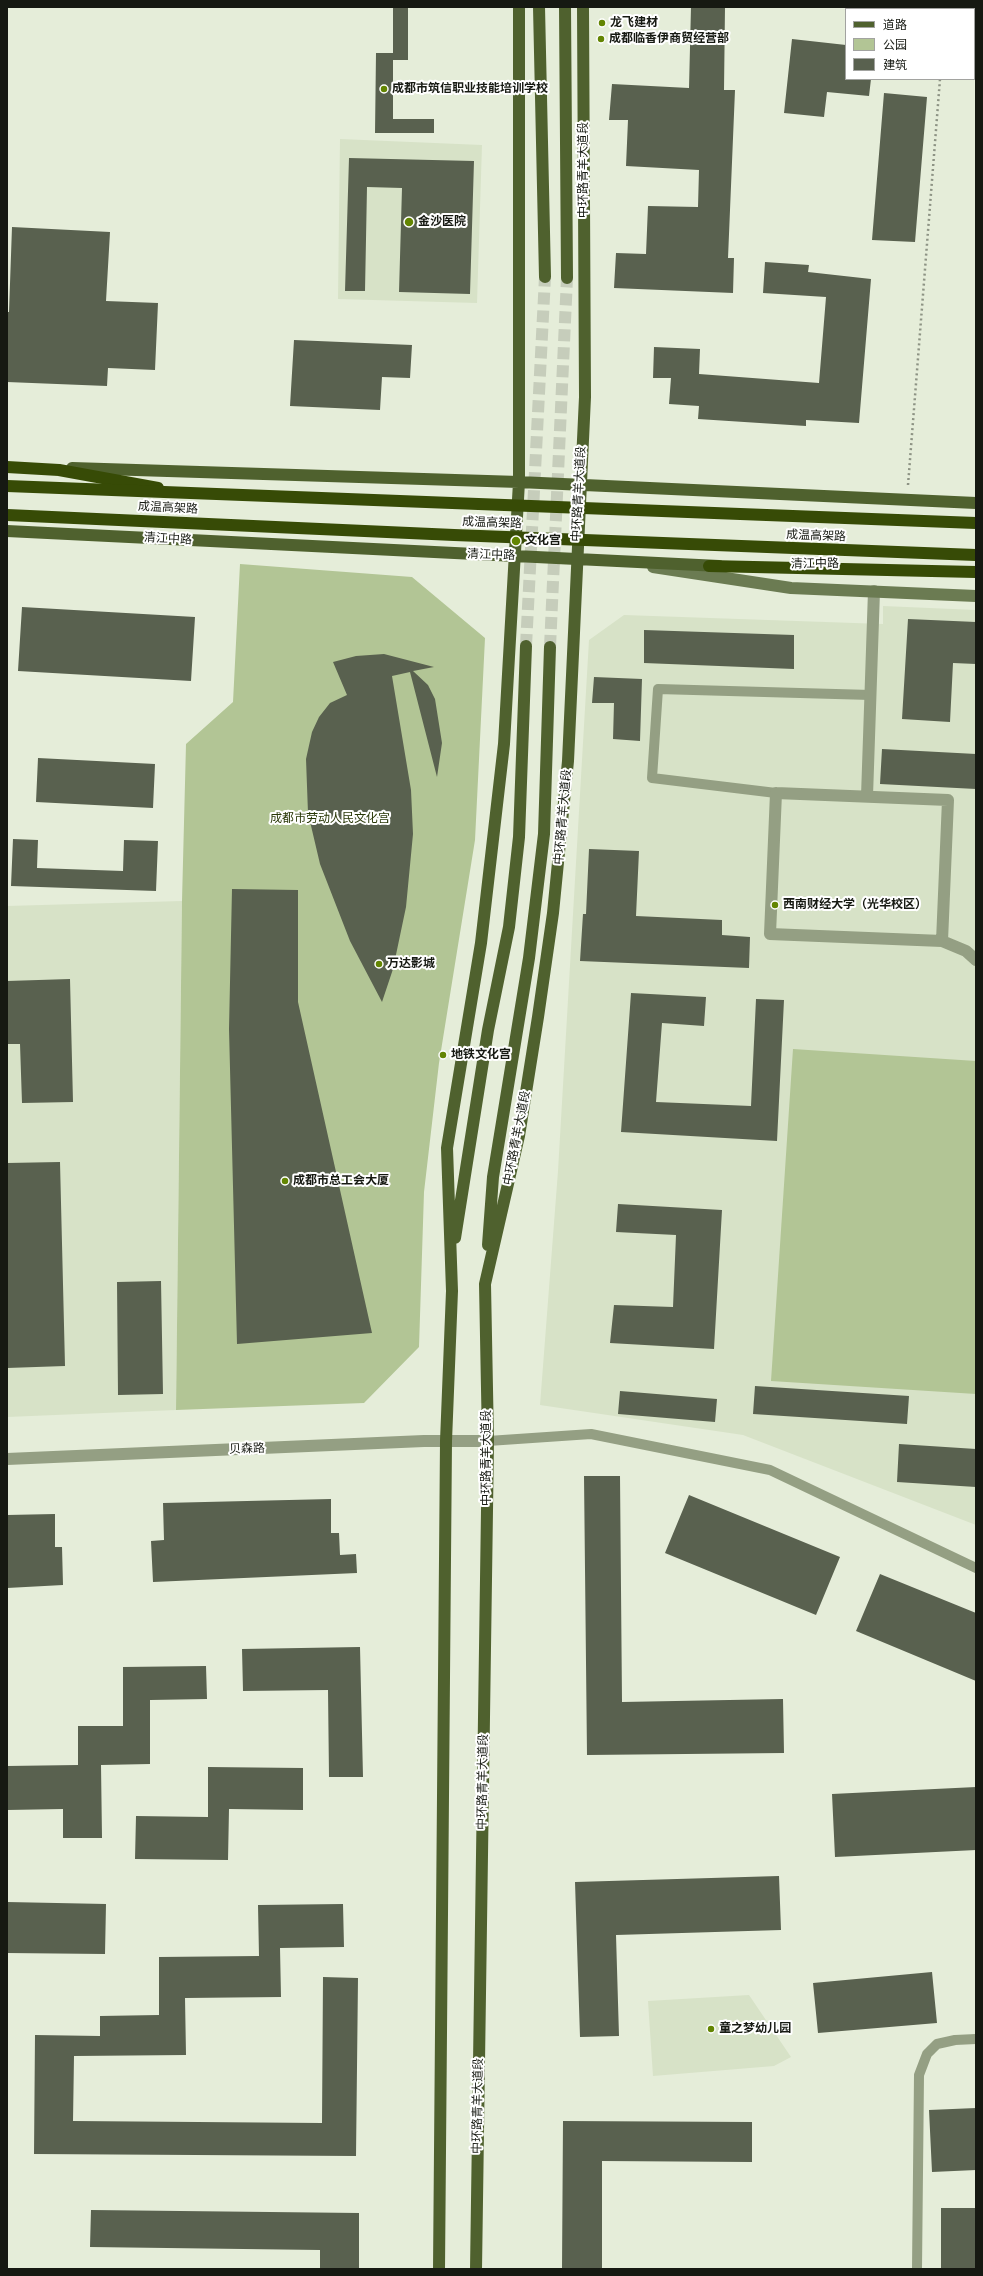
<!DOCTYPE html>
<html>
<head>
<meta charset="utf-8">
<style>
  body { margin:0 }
  #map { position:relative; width:983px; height:2276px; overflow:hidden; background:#e5edd9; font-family:Manrope,"Noto Sans SC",sans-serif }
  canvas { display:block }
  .frame { position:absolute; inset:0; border:8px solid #161912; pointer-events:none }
  .legend { position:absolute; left:845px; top:8px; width:130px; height:72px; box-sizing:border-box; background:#fff; border:1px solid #a2a3a0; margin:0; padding:5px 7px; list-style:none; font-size:12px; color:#161912 }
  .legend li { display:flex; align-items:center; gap:8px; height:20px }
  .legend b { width:20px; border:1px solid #a2a3a0 }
</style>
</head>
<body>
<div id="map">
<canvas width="983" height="2276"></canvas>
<div class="frame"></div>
<ul class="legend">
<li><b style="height:5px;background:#4f612e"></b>道路</li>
<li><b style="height:11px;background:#b2c595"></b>公园</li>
<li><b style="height:11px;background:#59614f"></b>建筑</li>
</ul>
</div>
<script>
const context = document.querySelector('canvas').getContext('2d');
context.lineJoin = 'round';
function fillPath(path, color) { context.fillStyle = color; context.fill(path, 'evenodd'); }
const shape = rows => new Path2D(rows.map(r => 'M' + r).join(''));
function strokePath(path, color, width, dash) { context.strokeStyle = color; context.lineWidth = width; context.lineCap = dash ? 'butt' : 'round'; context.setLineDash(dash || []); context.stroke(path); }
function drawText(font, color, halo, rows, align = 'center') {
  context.font = font + ' Manrope,"Noto Sans SC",sans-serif'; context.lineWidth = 4; context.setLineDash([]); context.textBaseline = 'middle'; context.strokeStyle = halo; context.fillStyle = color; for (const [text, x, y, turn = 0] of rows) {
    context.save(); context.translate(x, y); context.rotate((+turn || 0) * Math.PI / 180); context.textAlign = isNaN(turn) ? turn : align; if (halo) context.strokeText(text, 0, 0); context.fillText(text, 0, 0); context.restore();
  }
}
fillPath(shape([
  [340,139,482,145,477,303,338,299],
  [883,606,976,610,976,1525,743,1435,540,1405,558,1171,589,640,624,615,883,624],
  [182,901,176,1410,7,1417,7,906],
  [749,1995,791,2057,774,2066,653,2076,648,2001]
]), '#d7e2c7');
fillPath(shape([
  [240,564,412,577,485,638,475,840,439,1063,424,1192,419,1347,364,1403,176,1410,182,901,186,744,233,702],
  [793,1049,976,1061,976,1394,771,1381]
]), '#b2c595');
fillPath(shape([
  [393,7,408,7,408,60,393,60,393,119,434,119,434,133,375,133,376,53,393,53],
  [691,7,725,7,724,90,735,90,728,258,734,258,733,293,614,288,616,253,646,254,648,206,698,207,699,170,626,166,628,120,609,120,612,84,689,88],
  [792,39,846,45,846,79,871,79,869,96,827,92,824,117,784,113],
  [884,93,927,97,915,242,872,240],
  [349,158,474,161,470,294,399,292,402,188,367,187,365,291,345,291],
  [12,227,110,232,106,301,158,303,155,370,108,368,107,386,7,382,7,312,9,312],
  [765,262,809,265,808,272,871,279,859,423,806,420,806,426,698,419,699,406,669,404,671,378,653,378,654,347,700,349,699,374,819,383,826,297,763,293],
  [294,340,412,345,410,378,382,377,380,410,290,406],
  [22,607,195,617,191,681,18,671],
  [908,619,976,622,976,664,953,663,950,722,902,719],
  [644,630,794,635,794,669,644,663],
  [384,654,434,667,413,671,428,685,435,699,442,743,437,777,410,672,392,676,411,790,413,834,406,907,393,969,382,1002,350,941,320,864,308,813,306,759,312,732,319,717,330,703,347,695,333,662,356,656],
  [594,677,642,679,640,741,613,739,614,703,592,703],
  [882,749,976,754,976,789,880,784],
  [38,758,155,764,153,808,36,802],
  [13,839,38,840,37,868,123,871,124,840,158,841,156,891,11,886],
  [589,849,639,851,636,916,722,920,722,935,750,937,749,968,580,961,583,914,586,914],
  [232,889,298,890,298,1002,372,1333,237,1344,229,1029],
  [70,979,73,1102,22,1103,20,1044,7,1044,7,981],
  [631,993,706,997,704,1026,662,1023,656,1102,751,1106,756,999,784,1000,777,1141,621,1132],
  [60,1162,65,1366,7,1368,7,1163],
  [618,1204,722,1210,714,1349,610,1343,614,1305,673,1307,676,1235,616,1232],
  [161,1281,163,1394,118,1395,117,1282],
  [755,1386,909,1396,907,1424,753,1414],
  [620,1391,717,1399,715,1422,618,1414],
  [899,1444,976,1449,976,1487,897,1482],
  [584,1476,620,1476,622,1702,783,1699,784,1753,587,1755],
  [689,1495,840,1557,816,1615,665,1553],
  [331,1499,331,1533,339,1533,340,1555,356,1554,357,1573,153,1582,151,1541,164,1540,163,1503],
  [55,1514,55,1547,62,1547,63,1585,7,1588,7,1515],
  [880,1574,976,1613,976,1681,856,1631],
  [360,1647,363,1777,329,1777,328,1690,243,1691,242,1649],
  [206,1666,207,1699,150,1700,150,1764,101,1765,102,1838,63,1838,63,1809,7,1810,7,1766,78,1765,78,1726,123,1726,123,1667],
  [208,1767,303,1768,303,1810,229,1809,228,1860,135,1859,136,1816,208,1817],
  [976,1787,976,1850,835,1857,832,1794],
  [779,1876,781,1930,616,1935,619,2036,580,2037,575,1882],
  [7,1902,106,1904,105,1954,7,1953],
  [343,1904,344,1947,280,1948,281,1997,185,1998,186,2055,74,2056,73,2121,322,2123,323,1977,358,1978,356,2156,34,2154,35,2035,100,2036,100,2016,159,2015,159,1957,259,1956,258,1905],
  [932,1972,937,2023,818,2033,813,1983],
  [976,2108,976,2170,932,2172,929,2110],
  [563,2121,752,2122,752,2162,602,2161,602,2269,562,2269],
  [941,2208,976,2208,976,2269,941,2269],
  [91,2210,359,2213,359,2269,320,2269,320,2250,90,2247]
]), '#59614f');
strokePath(shape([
  [526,646,545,277],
  [550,647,567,278]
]), '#c6cdbb', 12, [12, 6]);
strokePath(shape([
  [946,9,946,7],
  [908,485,940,79]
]), '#8d9384', 2.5, [2, 3]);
strokePath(shape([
  [776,793,652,778,658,689,871,695],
  [488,1441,591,1434,770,1470,976,1568],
  [917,2269,919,2075,927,2054,937,2044,955,2040,976,2039]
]), '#949f83', 10);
strokePath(shape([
  [776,793,948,800,942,941,770,934,776,793],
  [867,796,874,591],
  [942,941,966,951,976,960],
  [7,1459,424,1441,488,1441]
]), '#949f83', 12);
strokePath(shape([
  [653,567,791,588,976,596]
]), '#6b7b52', 12);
strokePath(shape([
  [539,7,545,277],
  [565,7,567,278],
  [72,468,519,482,976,503],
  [7,531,719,566],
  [455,1238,488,1030,509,927,519,837,526,646],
  [488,1245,493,1177,529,958,544,834,550,647],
  [439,2269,446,1441,452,1291,447,1148,481,943,504,744,519,482,519,7],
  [476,2269,488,1441,485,1284,519,1136,538,1017,553,913,568,761,585,397,583,7]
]), '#4f612e', 12);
strokePath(shape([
  [7,467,59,470,158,488],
  [709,566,976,572]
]), '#374b06', 12);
strokePath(shape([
  [7,486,976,523],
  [7,515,454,535,976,555]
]), '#374b06', 12);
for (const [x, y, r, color] of [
  [602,23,4,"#638502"],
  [601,39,4,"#638502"],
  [384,89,4,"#638502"],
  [409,222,5,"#638502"],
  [516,541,5,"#638502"],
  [775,905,4,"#638502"],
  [379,964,4,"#638502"],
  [443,1055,4,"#638502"],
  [285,1181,4,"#638502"],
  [711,2029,4,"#638502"]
]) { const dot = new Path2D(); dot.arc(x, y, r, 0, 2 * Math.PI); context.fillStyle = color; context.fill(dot); strokePath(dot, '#fff', 1.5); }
drawText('bold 12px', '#161912', '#fff', [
  ["龙飞建材",610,23],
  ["成都临香伊商贸经营部",609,39],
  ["成都市筑信职业技能培训学校",392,89],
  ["金沙医院",418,222],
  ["文化宫",525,541],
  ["西南财经大学（光华校区）",783,905],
  ["万达影城",387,964],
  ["地铁文化宫",451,1055],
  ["成都市总工会大厦",293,1181],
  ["童之梦幼儿园",719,2029]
], 'left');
drawText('12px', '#161912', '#fff', [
  ["中环路青羊大道段",584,170,-90],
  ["中环路青羊大道段",579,494,-87],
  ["成温高架路",168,508,3],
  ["成温高架路",492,523,2],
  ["成温高架路",816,536,2],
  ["清江中路",168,539,3],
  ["清江中路",491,555,2],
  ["清江中路",815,564,-1],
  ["中环路青羊大道段",563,817,-85],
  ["中环路青羊大道段",517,1138,-79],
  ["贝森路",247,1449,-2],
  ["中环路青羊大道段",487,1458,-90],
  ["中环路青羊大道段",483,1782,-89],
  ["中环路青羊大道段",478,2106,-89]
]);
drawText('12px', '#283706', '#fff', [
  ["成都市劳动人民文化宫",330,819]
]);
</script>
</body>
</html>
